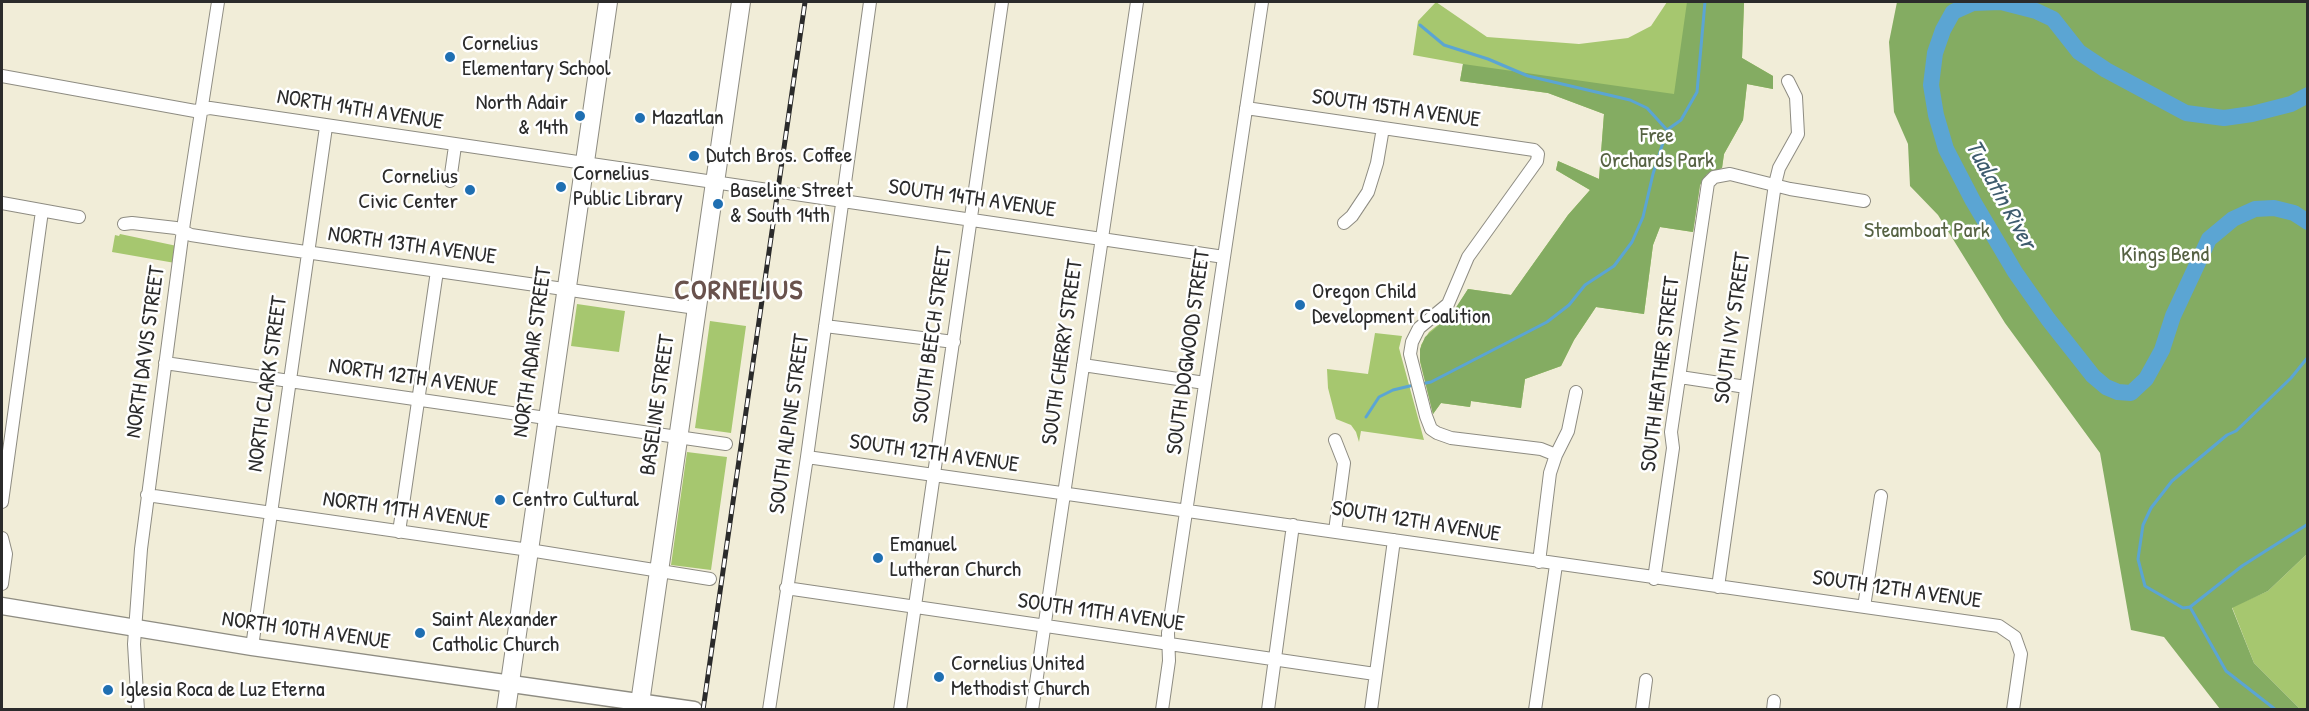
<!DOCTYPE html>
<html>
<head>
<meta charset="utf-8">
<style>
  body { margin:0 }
  #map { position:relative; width:2309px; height:711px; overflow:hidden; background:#f1edd8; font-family:"Patrick Hand",sans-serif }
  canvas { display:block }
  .frame { position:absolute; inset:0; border:3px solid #2b2b2b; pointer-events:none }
</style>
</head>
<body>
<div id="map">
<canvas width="2309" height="711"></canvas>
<div class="frame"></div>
</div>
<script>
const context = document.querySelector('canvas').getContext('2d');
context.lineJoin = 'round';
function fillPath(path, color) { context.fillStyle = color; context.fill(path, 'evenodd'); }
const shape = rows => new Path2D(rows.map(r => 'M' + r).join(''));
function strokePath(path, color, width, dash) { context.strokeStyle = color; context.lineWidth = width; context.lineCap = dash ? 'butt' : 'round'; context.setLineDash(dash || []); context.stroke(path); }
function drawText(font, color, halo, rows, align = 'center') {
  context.font = font + ' "Patrick Hand",sans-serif'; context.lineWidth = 5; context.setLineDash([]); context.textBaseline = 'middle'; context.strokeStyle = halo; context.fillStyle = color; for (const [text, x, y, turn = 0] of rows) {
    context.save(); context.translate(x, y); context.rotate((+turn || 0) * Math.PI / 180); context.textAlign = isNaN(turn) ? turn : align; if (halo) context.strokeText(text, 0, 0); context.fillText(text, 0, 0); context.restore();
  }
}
fillPath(shape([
  [1436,2,1487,37,1579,44,1628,38,1651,26,1667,2,1746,2,1744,3,1742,58,1773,76,1773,89,1747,84,1743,120,1724,154,1722,168,1707,174,1700,185,1693,232,1660,227,1653,245,1644,314,1596,307,1574,340,1561,366,1525,379,1521,408,1471,401,1470,407,1441,403,1433,414,1420,362,1421,345,1429,332,1454,312,1468,289,1511,295,1568,215,1590,190,1556,170,1558,161,1599,179,1604,114,1548,93,1460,81,1463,64,1413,55,1418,21],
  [120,234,177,246,175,263,112,252,115,235,119,236],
  [577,304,625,311,619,352,571,346],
  [710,321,746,326,731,433,695,428],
  [1375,333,1402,336,1399,348,1424,440,1361,431,1359,442,1356,432,1351,425,1336,419,1328,388,1327,369,1368,374],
  [687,452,727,457,711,570,671,565],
  [2307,554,2307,709,2300,709,2254,663,2232,607,2268,591]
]), '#a6c76f');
fillPath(shape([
  [1687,2,1746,2,1744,3,1742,58,1773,76,1773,89,1747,84,1743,120,1724,154,1722,168,1707,174,1700,185,1693,232,1660,227,1653,245,1644,314,1596,307,1574,340,1561,366,1525,379,1521,408,1471,401,1470,407,1441,403,1433,414,1420,360,1420,349,1425,337,1451,315,1468,289,1511,295,1568,215,1590,190,1556,170,1558,161,1599,179,1604,114,1548,93,1460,81,1463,64,1674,94],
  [1897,2,2307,2,2307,554,2268,591,2232,608,2254,663,2300,709,2220,709,2164,637,2131,630,2100,453,2005,323,1938,215,1910,186,1908,144,1894,112,1889,42]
]), '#84ac62');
strokePath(shape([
  [2016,2,2019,6],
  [1420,25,1444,45,1488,59,1528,76,1630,100,1647,108,1667,130],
  [2308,357,2291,378,2236,431,2227,435,2172,481,2151,508,2143,525,2138,559,2145,586,2183,608,2190,607,2242,566,2308,524],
  [1421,384,1431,382,1547,322,1569,305,1585,285,1614,266,1632,242,1643,217,1653,174,1667,130,1681,120,1697,92,1705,2],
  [1366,417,1379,397,1393,390,1414,385],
  [2190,607,2226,671,2276,710]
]), '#5ba5d3', 3);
strokePath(shape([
  [2308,95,2291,104,2252,114,2224,118,2186,113,2106,70,2079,52,2053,19,2036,11,2001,2,1973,3,1953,12,1943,30,1935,53,1931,85,1936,115,1946,149,1973,201,2015,272,2048,319,2093,376,2106,387,2118,392,2131,393,2146,379,2162,350,2173,316,2209,239,2233,219,2255,209,2274,208,2294,213,2308,222]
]), '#5ba5d3', 16);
const minor = shape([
  [2,76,195,111,210,108,1224,257],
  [1246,108,1534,150,1538,154,1537,161,1468,257,1448,304,1419,328,1412,342,1410,354,1426,416,1431,429,1437,433,1451,438,1541,449,1556,455],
  [450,181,455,146],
  [2,203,79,217],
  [1344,223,1352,216,1368,192,1377,163,1383,128],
  [124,224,132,223,176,228,191,235,243,243,696,308],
  [825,326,954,342],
  [165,363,726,444],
  [1083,365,1205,383],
  [1680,377,1746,387],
  [807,457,1999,626,2015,637,2021,654,2013,710],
  [147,495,529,550,710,579],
  [2,502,42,211],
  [1335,531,1344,463,1335,440],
  [399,532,437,271],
  [2,538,6,554,2,584],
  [1539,562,1550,473,1556,455,1568,431,1576,392],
  [1654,579,1673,448,1671,432,1708,183,1714,177,1730,174,1790,189,1864,201],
  [1718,587,1775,184,1779,168,1798,134,1796,97,1788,81],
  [786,588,1375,674],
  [1864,607,1881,496],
  [252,647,326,127],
  [138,710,134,644,141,549,184,222,218,2],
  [769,710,807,457,870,2],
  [900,710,1002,2],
  [1032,710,1137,2],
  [1162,710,1169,661,1168,633,1262,2],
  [1268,710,1293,525],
  [1371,710,1394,540],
  [1535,710,1556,565],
  [1642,710,1646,680],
  [1773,710,1774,701]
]);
const major = shape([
  [2,606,252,647,694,710]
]);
const highway = shape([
  [506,710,608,2],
  [639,710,741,2]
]);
strokePath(minor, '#8e8c82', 14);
strokePath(major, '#8e8c82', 19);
strokePath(highway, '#8e8c82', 20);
strokePath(minor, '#fff', 12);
strokePath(major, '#fff', 16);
strokePath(highway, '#fff', 18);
const rail = shape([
  [703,710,805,2]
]);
strokePath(rail, '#2b2b2b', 5);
strokePath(rail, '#fff', 3, [9]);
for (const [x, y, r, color] of [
  [450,57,6,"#1f6fb2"],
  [580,116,6,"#1f6fb2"],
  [640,118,6,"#1f6fb2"],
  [694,156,6,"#1f6fb2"],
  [561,187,6,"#1f6fb2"],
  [470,190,6,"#1f6fb2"],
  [718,204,6,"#1f6fb2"],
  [1300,305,6,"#1f6fb2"],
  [500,500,6,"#1f6fb2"],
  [878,558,6,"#1f6fb2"],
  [420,633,6,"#1f6fb2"],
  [939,677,6,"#1f6fb2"],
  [108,690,6,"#1f6fb2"]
]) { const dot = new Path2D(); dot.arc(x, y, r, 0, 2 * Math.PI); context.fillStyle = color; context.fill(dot); strokePath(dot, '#fff', 2); }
drawText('22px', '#2b2b2b', '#fff', [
  ["Cornelius",462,44],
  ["Elementary School",462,69],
  ["North Adair",568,103,"right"],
  ["& 14th",568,128,"right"],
  ["Mazatlan",652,118],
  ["Dutch Bros. Coffee",706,156],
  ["Cornelius",573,174],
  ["Public Library",573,199],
  ["Cornelius",458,177,"right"],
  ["Civic Center",458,202,"right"],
  ["Baseline Street",730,191],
  ["& South 14th",730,216],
  ["Oregon Child",1312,292],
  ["Development Coalition",1312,317],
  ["Centro Cultural",512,500],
  ["Emanuel",890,545],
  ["Lutheran Church",890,570],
  ["Saint Alexander",432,620],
  ["Catholic Church",432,645],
  ["Cornelius United",951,664],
  ["Methodist Church",951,689],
  ["Iglesia Roca de Luz Eterna",120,690]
], 'left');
drawText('22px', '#2b2b2b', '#fff', [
  ["SOUTH 15TH AVENUE",1396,109,8],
  ["NORTH 14TH AVENUE",360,110,9],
  ["SOUTH 14TH AVENUE",972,199,8],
  ["NORTH 13TH AVENUE",412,246,8],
  ["SOUTH IVY STREET",1733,328,-82],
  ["SOUTH BEECH STREET",933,335,-82],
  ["NORTH DAVIS STREET",146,352,-82],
  ["NORTH ADAIR STREET",533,352,-82],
  ["SOUTH CHERRY STREET",1063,352,-82],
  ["SOUTH DOGWOOD STREET",1189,352,-82],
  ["SOUTH HEATHER STREET",1661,374,-83],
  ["NORTH 12TH AVENUE",413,378,8],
  ["NORTH CLARK STREET",268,384,-82],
  ["BASELINE STREET",658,405,-82],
  ["SOUTH ALPINE STREET",790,424,-82],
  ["SOUTH 12TH AVENUE",934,454,8],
  ["NORTH 11TH AVENUE",406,511,8],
  ["SOUTH 12TH AVENUE",1416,522,9],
  ["SOUTH 12TH AVENUE",1897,590,8],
  ["SOUTH 11TH AVENUE",1101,613,8],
  ["NORTH 10TH AVENUE",306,631,8]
]);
drawText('22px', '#566243', '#fff', [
  ["Free",1657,136],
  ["Orchards Park",1657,161],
  ["Steamboat Park",1927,231],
  ["Kings Bend",2165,255]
]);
drawText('italic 24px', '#3e5c6e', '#fff', [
  ["Tualatin River",2000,195,61]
]);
context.letterSpacing = '1.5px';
drawText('bold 28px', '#69524d', '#fff', [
  ["CORNELIUS",739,292]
]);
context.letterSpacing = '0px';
</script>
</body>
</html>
